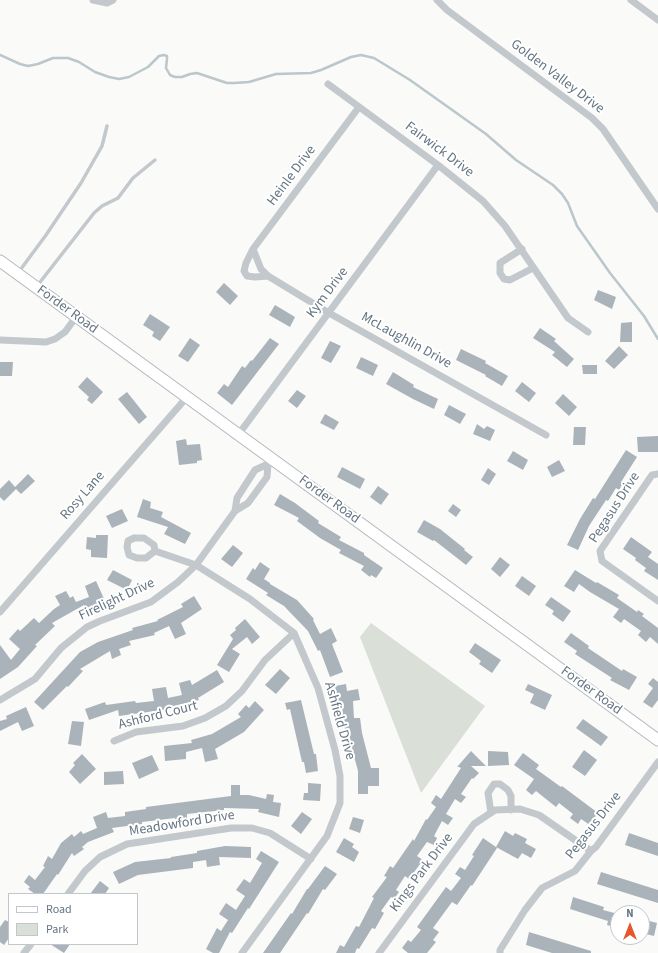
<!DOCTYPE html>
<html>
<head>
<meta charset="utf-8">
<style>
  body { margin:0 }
  #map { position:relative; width:658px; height:953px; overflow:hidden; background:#fafaf8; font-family:"Source Sans 3",sans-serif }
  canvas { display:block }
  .legend { position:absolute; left:8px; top:893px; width:130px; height:52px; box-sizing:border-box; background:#fff; border:1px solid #c1c8cd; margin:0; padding:5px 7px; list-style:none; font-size:12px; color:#657683 }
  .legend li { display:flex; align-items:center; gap:8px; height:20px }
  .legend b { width:20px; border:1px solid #c1c8cd }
  .north { position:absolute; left:610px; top:905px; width:40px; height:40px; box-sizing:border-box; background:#fff; border:1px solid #c1c8cd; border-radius:50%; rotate:0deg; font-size:11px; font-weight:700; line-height:16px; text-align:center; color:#657683 }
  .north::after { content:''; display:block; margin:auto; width:14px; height:18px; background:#e4572e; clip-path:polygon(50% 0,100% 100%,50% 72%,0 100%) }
</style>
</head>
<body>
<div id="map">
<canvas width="658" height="953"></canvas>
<ul class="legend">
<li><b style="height:5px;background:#fff"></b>Road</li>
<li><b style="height:11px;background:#dadfd7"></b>Park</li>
</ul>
<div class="north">N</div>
</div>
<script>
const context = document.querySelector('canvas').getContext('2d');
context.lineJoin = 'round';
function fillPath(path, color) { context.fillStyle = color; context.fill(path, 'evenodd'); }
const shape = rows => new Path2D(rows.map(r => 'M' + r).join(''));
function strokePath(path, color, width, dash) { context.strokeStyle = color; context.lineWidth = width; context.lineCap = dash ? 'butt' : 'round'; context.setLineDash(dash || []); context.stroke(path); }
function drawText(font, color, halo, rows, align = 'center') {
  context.font = font + ' "Source Sans 3",sans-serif'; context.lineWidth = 4; context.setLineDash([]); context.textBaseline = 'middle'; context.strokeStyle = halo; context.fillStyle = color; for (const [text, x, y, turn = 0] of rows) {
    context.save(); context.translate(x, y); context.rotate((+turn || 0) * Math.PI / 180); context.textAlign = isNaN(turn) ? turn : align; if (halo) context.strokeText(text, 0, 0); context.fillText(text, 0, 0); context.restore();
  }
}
fillPath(shape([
  [371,623,485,706,421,793,360,637]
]), '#dadfd7');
strokePath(shape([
  [0,55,20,64,28,66,38,64,53,58,68,58,79,62,95,72,109,77,119,79,129,77,148,67,159,56,164,55,167,56,167,59,166,68,170,75,175,77,182,77,190,74,197,73,227,83,234,83,249,82,276,74,311,73,321,70,351,57,361,55,374,58,410,80,486,134,516,160,553,185,562,194,568,203,577,226,610,273,644,316,658,339]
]), '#bbc7cb', 2.5);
fillPath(shape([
  [224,283,238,296,230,305,216,292],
  [598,290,616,297,612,309,594,300],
  [275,305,295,317,290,327,269,315],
  [150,314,170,327,160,341,152,336,154,332,143,325],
  [632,322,632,342,620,342,621,323],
  [540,328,556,339,554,341,574,359,567,367,552,355,555,352,533,338],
  [190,338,200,345,188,362,178,356],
  [270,338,279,344,232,405,217,393,224,384,228,387,242,366,245,368,251,360,252,361],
  [330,341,341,346,331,363,321,358],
  [619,346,628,355,614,369,605,361],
  [461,349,486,361,485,363,508,376,502,386,485,376,486,375,456,360],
  [361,357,378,365,373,376,356,368],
  [0,362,13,362,12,376,0,376],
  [582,365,597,365,597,374,583,374],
  [393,372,414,385,413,387,438,399,434,409,413,399,386,384],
  [87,377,103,392,92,404,87,400,89,397,78,387],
  [522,382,536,393,529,402,515,391],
  [297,390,306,396,297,408,288,401],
  [127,392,147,417,139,424,118,399],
  [563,394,577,407,569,416,555,403],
  [449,405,466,414,460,424,444,415],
  [325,414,339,422,334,430,320,423],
  [477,424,484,429,487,426,495,430,490,441,473,434],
  [574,427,586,427,585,445,573,445],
  [658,436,658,452,638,452,637,437],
  [186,439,187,445,200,444,202,460,197,461,197,463,179,465,176,441],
  [626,450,637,457,621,482,623,483,619,490,616,488,608,501,606,500,589,526,578,550,567,545,580,519,593,498,595,499],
  [513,451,528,460,523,470,507,461],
  [559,460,565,471,552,477,547,467],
  [342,467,365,479,360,489,337,477],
  [488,468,496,474,489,485,481,480],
  [28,474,35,481,21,494,16,489,4,501,0,497,0,489,9,480,15,487],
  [378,486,389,494,381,505,370,497],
  [280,494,295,503,319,521,318,523,341,537,339,540,364,553,364,555,383,568,376,578,371,575,370,577,361,570,364,566,339,553,341,550,320,538,297,521,299,518,274,505],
  [143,499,151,502,150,508,163,512,161,517,191,533,185,544,164,534,168,527,137,517],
  [453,504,461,510,456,517,448,511],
  [122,509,128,521,112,528,106,516],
  [424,520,440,529,465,549,464,550,473,557,466,565,434,540,433,541,417,532],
  [96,535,108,535,107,558,91,557,91,550,86,549,87,537,96,538],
  [631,537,652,552,648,557,658,564,658,580,644,571,646,568,635,560,636,558,623,549],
  [233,545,243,553,232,567,221,559],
  [500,557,510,565,500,577,491,569],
  [260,562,270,569,264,579,270,583,270,584,297,600,314,619,313,620,320,634,331,628,337,641,332,644,343,672,330,677,320,650,318,651,308,631,284,606,266,595,268,593,246,579,253,568,255,570],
  [113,570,132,580,127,590,107,580],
  [575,570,596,583,597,582,619,595,617,598,637,612,638,610,644,614,642,616,658,628,658,644,650,637,646,642,638,635,641,631,624,619,621,623,613,617,619,609,590,592,579,584,574,592,564,586],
  [522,576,536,586,529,596,515,586],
  [96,581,105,601,86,609,84,605,52,623,55,626,35,645,37,646,18,667,0,679,0,645,11,660,20,649,9,639,18,629,20,631,34,618,39,623,54,609,60,605,55,596,66,591,70,598,73,596,76,602,89,597,85,586],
  [194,596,202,609,181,623,186,634,175,639,169,626,154,633,155,635,129,641,131,645,119,649,121,655,112,659,110,651,80,669,83,671,68,687,67,686,43,710,34,702,80,652,98,642,133,630,132,628,158,621,157,620,183,607,181,604],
  [551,597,571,611,563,622,552,614,554,611,545,605],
  [245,619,260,637,252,644,247,637,232,649,240,654,229,672,217,665,233,639,230,635,236,630,235,628],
  [571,633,589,646,588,648,622,671,623,669,637,677,629,690,610,680,612,678,575,654,577,651,564,642],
  [475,643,501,660,492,673,479,664,481,661,469,652],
  [280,669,290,678,276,694,265,685],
  [217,670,224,682,198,698,199,700,169,707,169,709,119,716,118,710,89,720,85,709,105,702,106,705,135,701,136,703,154,701,152,689,166,687,168,698,182,695,179,683,190,680,192,685],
  [653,678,658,682,658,700,652,708,643,702,653,688,648,684],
  [346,684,347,691,358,689,360,700,353,701,354,718,360,718,362,733,371,768,379,768,379,786,368,786,368,794,358,794,358,771,347,730,345,730,342,707,341,707,340,702,338,702,335,686],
  [528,684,552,695,545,710,530,703,534,694,525,690],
  [301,700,314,754,316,754,318,771,306,773,304,762,302,762,290,709,287,710,285,703],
  [255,701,264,710,244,732,215,749,218,759,205,762,202,748,186,752,186,759,165,761,164,746,192,743,191,740,212,734,241,717,238,714,246,705,249,708],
  [26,707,34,726,22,731,18,722,0,731,0,721,7,719,6,716],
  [583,719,608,737,601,746,576,728],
  [72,721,84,722,81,746,68,744],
  [584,750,597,760,585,776,572,767],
  [471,751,486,766,471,766,479,773,473,779,472,778,461,794,466,797,461,803,455,799,446,814,453,818,448,825,442,821,434,836,437,838,434,845,427,842,417,856,423,860,409,879,405,876,396,890,399,892,394,899,391,897,381,911,384,913,375,929,372,928,359,949,357,948,355,953,336,953,340,945,344,947,356,926,359,927,374,898,372,897,387,877,384,876,390,866,393,868,413,839,414,841,426,819,427,820,436,807,431,803,436,795,441,799,461,768,459,767,457,767],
  [488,751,508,752,509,765,488,766],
  [523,753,539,765,536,769,561,787,562,786,598,813,590,825,581,819,578,824,570,818,573,814,559,803,556,807,536,791,532,795,526,790,534,779,514,765],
  [82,754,96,769,80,784,69,772,75,765,73,763],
  [152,755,159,770,139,779,132,763],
  [123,771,124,784,104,785,104,772],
  [308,783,321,784,320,801,303,800,304,793,308,793],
  [231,785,240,785,240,795,249,795,266,799,267,794,274,795,273,802,281,803,279,817,258,812,259,809,224,808,224,810,187,814,187,818,175,819,175,818,142,822,142,824,112,828,114,832,88,842,82,847,84,849,74,856,72,853,58,875,57,874,43,894,35,894,28,889,30,887,24,882,29,875,35,880,45,867,43,866,48,856,52,859,61,843,72,834,74,837,81,831,83,834,97,828,93,817,106,812,108,818,125,816,125,812,146,809,146,807,231,796],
  [302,812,312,819,301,834,291,826],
  [353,817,364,820,360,833,349,829],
  [505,831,513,836,515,833,527,839,525,843,536,849,531,858,522,853,518,859,496,847,497,848,472,886,471,885,457,905,452,902,433,928,439,932,433,940,436,942,427,953,408,953,402,948,408,940,411,942,421,930,417,927,446,887,451,891,461,878,455,874,460,867,465,870,474,856,472,855,483,838,496,847],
  [629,833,658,843,658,856,625,845],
  [344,838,354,844,352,847,359,852,354,862,336,852],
  [225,846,251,847,251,858,219,857,220,865,207,867,206,860,193,862,193,868,138,875,119,884,113,872,135,862,171,858,171,857,197,853,197,851],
  [261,851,279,862,249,909,248,908,232,933,230,932,219,953,213,953,206,949,217,928,221,931,228,920,219,914,226,903,236,910,245,896,236,890,244,879,250,883,262,863,256,859],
  [325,866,337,874,325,890,323,889,308,914,307,913,280,953,263,953,291,913,292,914,307,889,308,889],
  [601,872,658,890,658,903,597,884],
  [100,881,109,888,105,894,90,894],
  [573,897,604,907,603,910,618,914,618,928,607,925,608,921,570,909],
  [642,919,657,923,654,936,642,933],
  [5,920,9,922,9,938,4,945,0,942,0,927],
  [529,932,591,951,591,953,552,953,526,945],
  [50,944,70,944,64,953]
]), '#aab3b9');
const secondary = shape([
  [0,261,658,740]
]);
strokePath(secondary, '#b3babf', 13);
strokePath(shape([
  [18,273,46,235,81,183,102,146,107,126],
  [37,286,94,213,102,206,118,198,133,178,155,160]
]), '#c3c8cc', 3.5);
strokePath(shape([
  [93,0,107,3,113,0],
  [437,0,447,10,592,118,603,129,658,209],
  [631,0,658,20],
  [328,84,438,165,483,201,505,226,568,318,588,332],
  [359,107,253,249,261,269,268,276,329,313,546,435],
  [253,249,246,263,244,271,247,276,255,277,268,276],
  [522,249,500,263,500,273,504,279,510,280,533,268],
  [0,340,46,342,55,339,65,332,76,317],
  [238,435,438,165],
  [658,474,652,475,600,551,602,561,658,601],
  [235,511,237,498,255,470,268,464],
  [134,538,144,538,154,545,155,551,146,558,137,558,129,555,127,547,128,541,134,538],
  [155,551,196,565,250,599,294,633,318,688,335,750,340,776,340,803,327,836,242,953],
  [0,612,187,397],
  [0,700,35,679,61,648,87,627,100,621,151,602,178,582,196,565,235,511,248,503,267,477,268,464,271,458],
  [114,741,136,732,183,726,205,718,226,706,242,691,265,660,294,633],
  [491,813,488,793,494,784,500,784,508,790,511,796,511,810],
  [68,894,85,871,100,857,127,844,231,828,252,828,270,833,311,859],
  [24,953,31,944],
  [379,953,474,824,495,810,520,809,539,815,591,851],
  [500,953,500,950,525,910,542,888,575,871,591,851,596,847,658,762]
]), '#c3c8cc', 7);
strokePath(secondary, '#fff', 11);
drawText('14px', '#657683', '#fff', [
  ["Golden Valley Drive",557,77,37],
  ["Fairwick Drive",439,150,37],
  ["Heinle Drive",292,176,-53],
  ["Kym Drive",328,293,-53],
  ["Forder Road",67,310,36],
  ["McLaughlin Drive",406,341,29],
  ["Rosy Lane",83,496,-49],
  ["Forder Road",329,500,36],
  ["Pegasus Drive",615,508,-57],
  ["Firelight Drive",117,600,-25],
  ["Forder Road",591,691,36],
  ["Ashford Court",158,716,-14],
  ["Ashfield Drive",339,721,74],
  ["Meadowford Drive",182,824,-9],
  ["Pegasus Drive",594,826,-52],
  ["Kings Park Drive",422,873,-53]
]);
</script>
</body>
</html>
